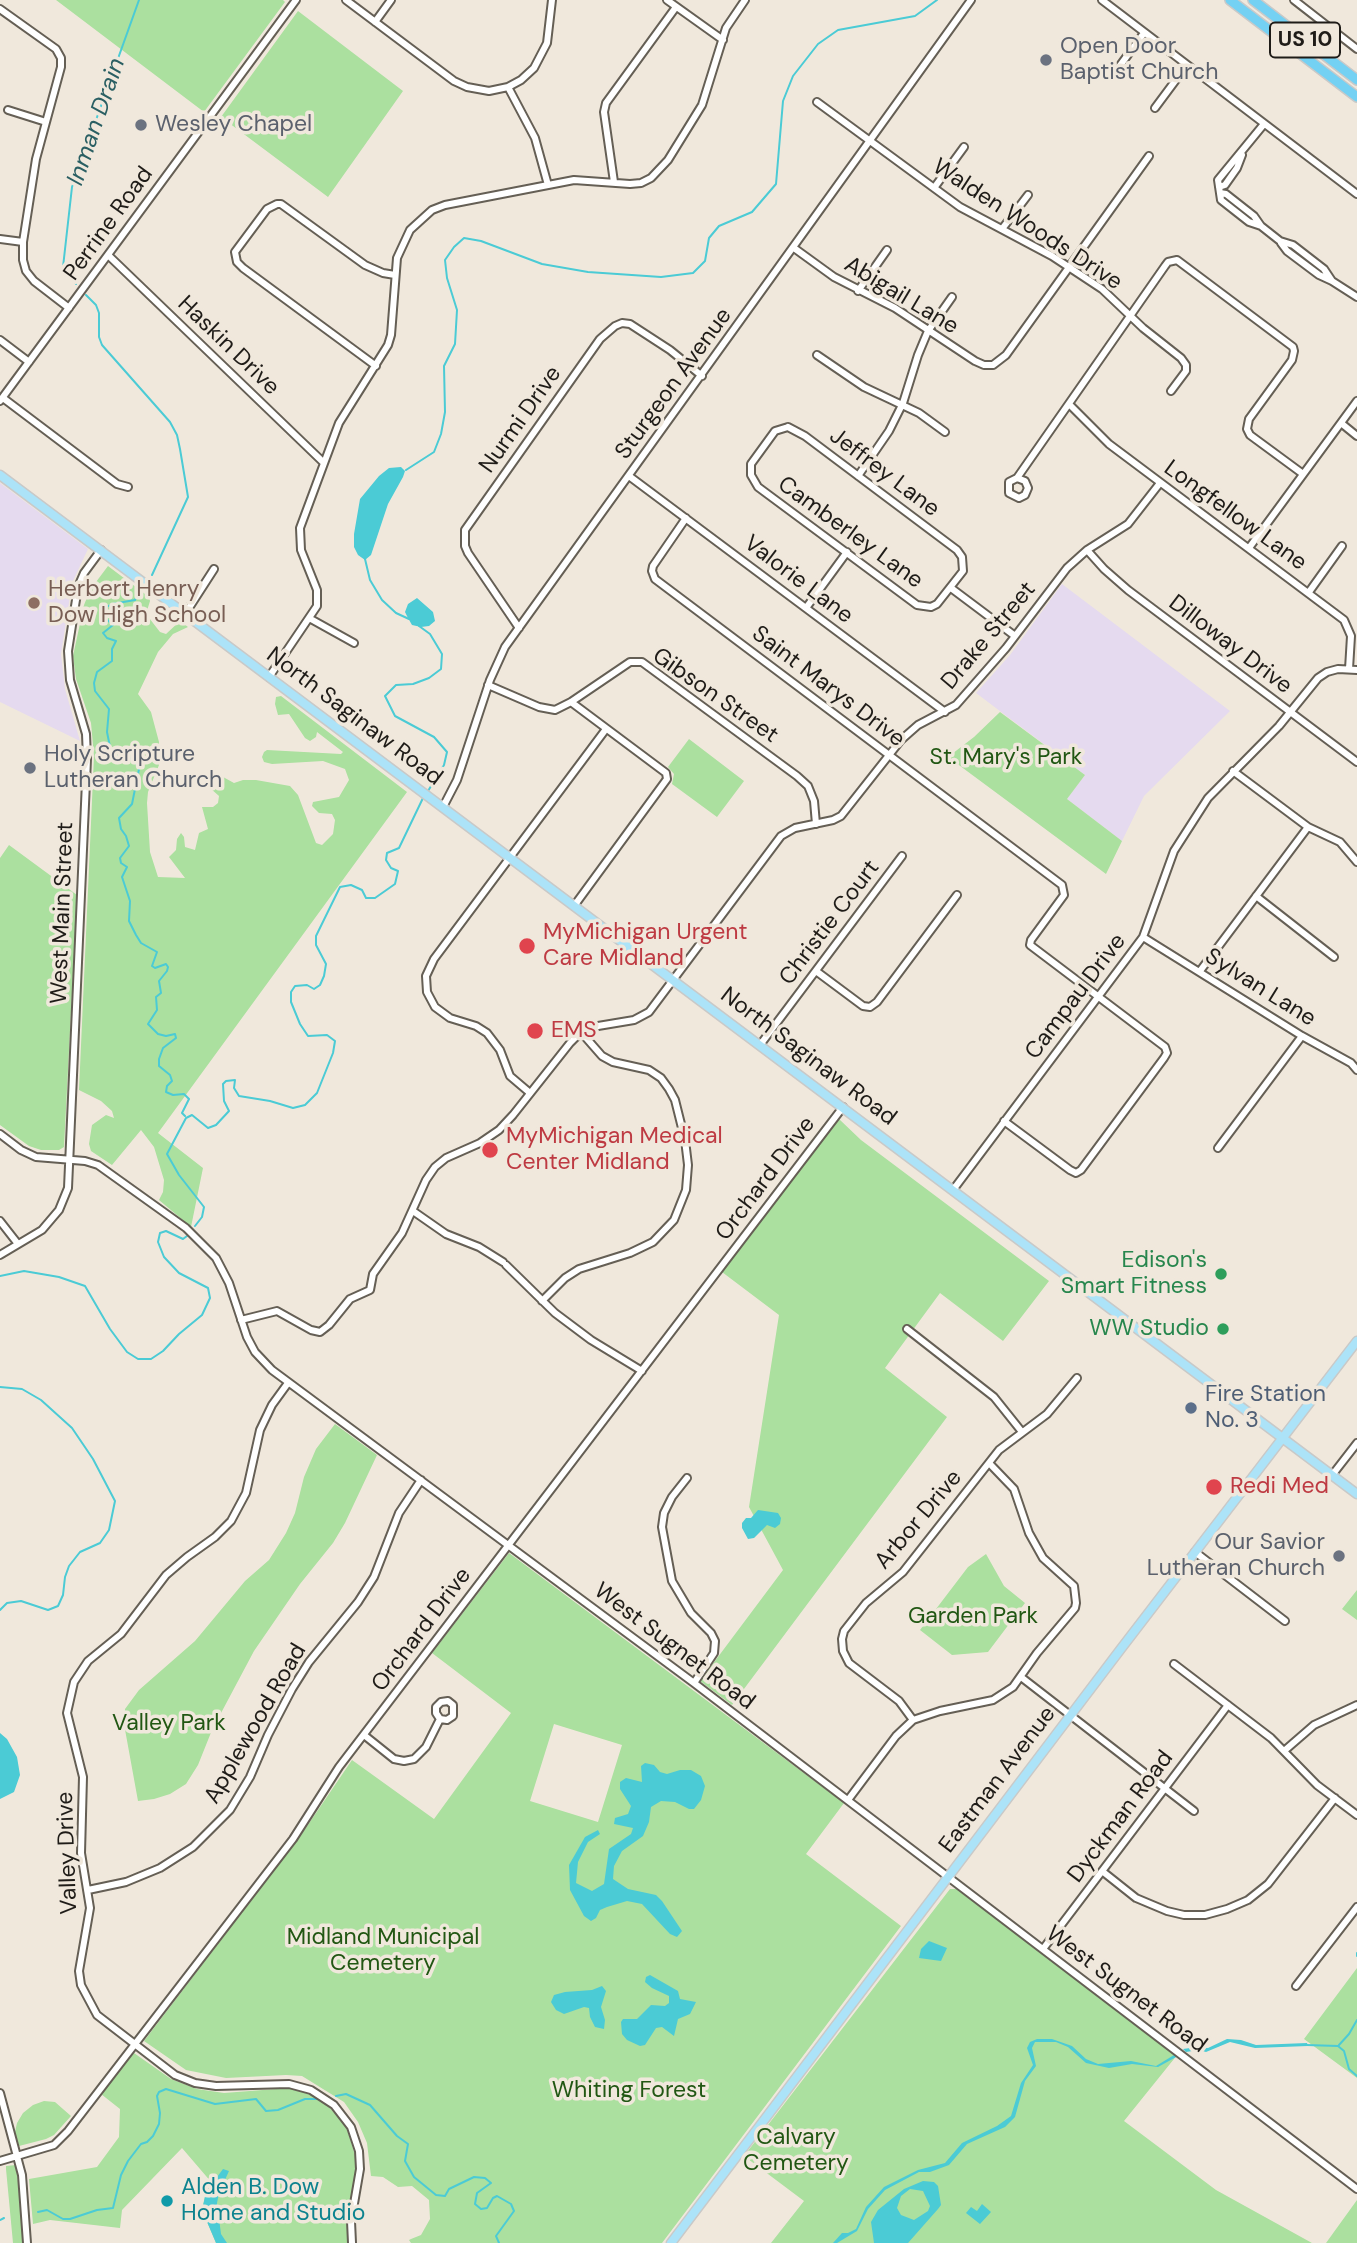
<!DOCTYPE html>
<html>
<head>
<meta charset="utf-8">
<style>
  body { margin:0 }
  canvas { display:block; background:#f0e8dc }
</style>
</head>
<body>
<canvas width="1357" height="2243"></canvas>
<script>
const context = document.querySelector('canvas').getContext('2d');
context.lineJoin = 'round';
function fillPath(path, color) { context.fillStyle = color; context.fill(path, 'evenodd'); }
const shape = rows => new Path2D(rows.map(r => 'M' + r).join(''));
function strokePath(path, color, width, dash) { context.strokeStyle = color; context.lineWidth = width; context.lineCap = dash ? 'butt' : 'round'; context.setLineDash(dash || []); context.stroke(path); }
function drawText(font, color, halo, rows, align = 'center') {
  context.font = font + ' "DM Sans",sans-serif'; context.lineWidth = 7; context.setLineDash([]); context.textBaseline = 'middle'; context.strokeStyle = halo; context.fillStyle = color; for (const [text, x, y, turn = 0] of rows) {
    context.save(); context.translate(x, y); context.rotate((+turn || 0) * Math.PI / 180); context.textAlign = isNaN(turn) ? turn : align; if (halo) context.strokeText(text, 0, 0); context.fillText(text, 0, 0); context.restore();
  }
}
fillPath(shape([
  [0,483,88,549,72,583,61,654,65,689,80,741,0,702],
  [1062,584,1230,711,1144,796,1122,841,1067,799,1085,775,976,693,1010,655]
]), '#e5daef');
fillPath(shape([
  [56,0,283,0,285,2,204,112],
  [298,11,403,91,328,197,221,117],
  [108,566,149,597,150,601,146,614,160,632,166,634,180,621,188,627,173,634,158,652,138,694,151,712,159,742,159,765,148,792,147,803,150,852,158,877,185,878,169,857,176,850,177,839,181,833,184,837,185,847,195,850,199,833,208,829,202,807,213,807,218,803,219,796,210,788,207,775,214,772,234,783,243,780,256,780,290,786,298,795,316,843,322,845,333,834,335,820,332,814,319,813,312,806,313,802,339,797,349,780,345,769,323,761,272,764,264,762,262,757,264,752,267,750,341,754,343,752,317,732,316,737,310,741,305,738,289,714,278,715,275,704,276,697,281,696,407,792,158,1133,203,1168,191,1227,159,1200,163,1192,164,1180,154,1147,141,1130,112,1165,91,1151,89,1144,92,1125,106,1115,114,1118,112,1111,101,1101,79,1090,94,756,91,723,76,679,73,656,84,605,90,590],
  [1000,712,1085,775,1067,799,1122,841,1106,874,948,757,974,737],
  [689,739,744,781,717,817,672,784,674,774,668,767],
  [9,845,77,895,64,1147,59,1150,41,1150,29,1146,0,1125,0,858],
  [839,1119,861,1140,1049,1281,1003,1341,940,1293,885,1368,947,1417,732,1705,700,1681,783,1570,749,1507,779,1315,722,1272],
  [335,1424,377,1455,345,1523,333,1543,300,1584,254,1651,212,1730,198,1765,186,1784,170,1794,154,1799,138,1801,124,1724,125,1709,139,1690,195,1641,245,1581,269,1560,286,1533,295,1513,304,1477,316,1449],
  [509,1553,844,1803,806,1854,901,1926,662,2243,411,2243,409,2240,411,2239,421,2235,430,2219,429,2200,412,2186,398,2187,383,2177,371,2176,367,2143,358,2122,344,2102,302,2076,286,2075,226,2078,186,2070,144,2041,301,1835,352,1760,434,1819,511,1713,432,1653],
  [554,1724,622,1745,598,1822,530,1801],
  [986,1554,1004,1586,1025,1603,988,1652,952,1655,920,1630,968,1567],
  [1357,1590,1357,1620,1342,1609],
  [950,1889,959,1889,1178,2054,1124,2121,1216,2190,1312,2243,771,2243,804,2201,744,2156],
  [1357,1968,1357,2078,1304,2039],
  [134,2053,171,2079,197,2089,224,2093,289,2088,313,2095,328,2106,346,2126,355,2155,355,2178,347,2223,348,2243,216,2243,202,2210,206,2192,212,2183,182,2148,122,2210,120,2228,50,2220,33,2224,29,2179,97,2167,119,2137,120,2109,101,2094],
  [44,2101,55,2102,71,2116,54,2135,46,2139,19,2146,15,2132,17,2123,23,2113,33,2105],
  [16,2165,18,2182,23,2243,13,2243,6,2169,6,2166],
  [1357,2200,1357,2243,1326,2243]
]), '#abe09f');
fillPath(shape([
  [401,467,405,471,403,477,388,504,371,555,365,560,358,555,354,547,354,534,360,499,379,476,389,468],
  [417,598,433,612,435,621,429,626,421,627,412,625,408,618,405,612,408,604],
  [758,1510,778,1513,781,1518,780,1524,775,1528,767,1525,754,1538,748,1539,742,1528,742,1523,746,1518,751,1518],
  [0,1733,7,1739,17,1757,20,1775,14,1792,0,1799],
  [645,1763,654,1765,660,1772,667,1774,680,1770,691,1770,701,1776,705,1786,701,1800,694,1809,689,1809,675,1802,661,1801,651,1807,649,1822,643,1836,622,1851,614,1866,613,1879,628,1889,656,1895,662,1901,682,1931,677,1937,670,1934,642,1904,627,1901,607,1907,600,1910,596,1918,591,1921,584,1916,570,1890,569,1865,585,1837,598,1830,600,1834,588,1842,578,1862,576,1883,592,1891,604,1884,609,1849,631,1834,633,1828,614,1824,615,1818,628,1814,631,1806,620,1789,620,1782,626,1778,642,1782,641,1766],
  [929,1941,947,1948,941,1961,919,1958,921,1949],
  [650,1975,678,1991,680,1999,696,2002,690,2014,678,2019,674,2036,662,2027,656,2028,645,2045,640,2046,627,2040,622,2034,621,2022,623,2019,637,2019,651,2005,665,2006,669,2003,669,1996,652,1988,645,1982,646,1977],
  [602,1986,606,1991,601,2007,605,2020,604,2029,595,2027,590,2017,589,2008,584,2007,564,2014,556,2010,551,2002,554,1995,565,1992,592,1990],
  [1052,2039,1072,2046,1086,2059,1098,2064,1131,2061,1156,2066,1174,2055,1178,2056,1158,2067,1132,2064,1109,2068,1086,2063,1068,2047,1056,2042,1035,2042,1032,2048,1036,2066,1025,2081,1015,2117,1005,2127,967,2144,949,2165,930,2172,919,2172,885,2190,868,2209,857,2231,837,2243,833,2243,842,2233,848,2233,856,2229,866,2207,884,2187,918,2170,945,2163,962,2143,997,2126,1011,2116,1021,2083,1033,2065,1027,2048,1030,2042,1037,2039],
  [1227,2039,1241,2040,1256,2045,1307,2043,1308,2046,1255,2048,1230,2042,1206,2052,1199,2050,1186,2052,1183,2049,1197,2047,1208,2048],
  [223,2169,229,2171,219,2193,217,2203,221,2234,227,2243,216,2243,202,2210,206,2192],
  [923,2181,934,2182,938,2186,941,2205,938,2209,908,2243,874,2243,871,2222,878,2210,904,2189],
  [910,2189,923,2191,930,2206,928,2211,914,2220,901,2215,897,2208,901,2196],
  [982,2204,991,2212,980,2224,966,2213,971,2207,977,2211]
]), '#4bcbd5');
strokePath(shape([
  [76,284,63,267,72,187,139,0],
  [86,295,96,305,99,313,99,337,102,345,170,422,177,435,180,449,188,497,152,575],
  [406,470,434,452,441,434,445,412,444,366,455,344,457,310,447,278,445,260,454,247,464,238,481,241,542,264,588,272,661,277,693,273,705,261,709,238,719,226,752,212,776,184,783,101,793,76,818,44,838,30,915,16,937,0],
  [365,559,370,580,382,600,396,613,409,619],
  [139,591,135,600,112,604,103,609,103,616,113,625,103,633,107,638,116,641,112,649,112,661,97,672,94,683,95,691,109,709,107,732,110,747,116,756,134,759,139,769,132,804,119,818,121,829,126,836,129,846,120,858,121,863,127,867,122,877,130,901,129,921,136,935,141,943,157,952,152,966,155,968,166,964,168,967,167,971,159,981,161,993,156,997,157,1010,148,1024,158,1034,166,1036,175,1034,176,1038,163,1048,159,1059,159,1066,170,1075,172,1081,167,1086,166,1092,173,1095,184,1094,189,1099,182,1113,185,1116],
  [419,626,430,634,442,654,441,669,429,678,413,684,396,685,385,696,395,716,434,737,447,752,444,765,428,791],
  [195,1226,202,1217,204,1207,179,1175,167,1154,186,1118,192,1115,208,1128,216,1125,229,1111,224,1101,223,1084,226,1081,235,1080,234,1088,239,1096,270,1101,293,1108,305,1105,317,1093,333,1053,335,1041,327,1035,308,1036,300,1024,291,1002,291,992,295,986,307,985,314,989,320,985,324,976,326,964,316,945,316,936,340,887,351,885,362,890,366,898,375,898,395,884,398,871,391,868,386,860,387,853,399,848,423,798],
  [0,1276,24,1271,59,1277,85,1286,110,1329,127,1352,138,1359,151,1359,163,1351,179,1334,202,1315,210,1298,208,1288,179,1273,164,1257,158,1242,160,1233,166,1231,183,1239,187,1236],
  [0,1387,22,1389,41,1400,72,1428,93,1459,115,1501,109,1530,100,1543,80,1552,69,1566,65,1577,63,1595,58,1606,48,1610,21,1601,7,1603,0,1610],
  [1357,1953,1357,1956],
  [1306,2045,1338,2046,1344,2051,1349,2069,1357,2076],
  [1339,2045,1349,2034,1357,2020],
  [336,2096,346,2094,370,2105,397,2136,408,2144,405,2161,414,2177,436,2195,445,2196,449,2189,474,2177,485,2178,491,2183,477,2193,475,2204,481,2209,487,2208,493,2198,497,2196,511,2204,514,2211,496,2236,499,2243],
  [38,2212,47,2210,63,2219,70,2219,97,2210,113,2208,121,2175,128,2161,141,2144,147,2142,153,2136,159,2124,160,2113,157,2096,159,2092,166,2089,215,2104,256,2099,266,2111,278,2110,305,2099,317,2099],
  [0,2220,4,2218]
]), '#4bcbd5', 2);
const minor = shape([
  [346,0,454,81,467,87,489,91,508,87,521,80,534,68,547,43,552,0],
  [667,0,723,40],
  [1102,0,1357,194],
  [1294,0,1357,49],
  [0,9,56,49,61,58,61,67,36,159,23,242,23,260,26,271,34,281,69,308],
  [375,22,391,0],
  [1113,75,1144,33],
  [508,87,535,138,548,185],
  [817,102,960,207,1052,256,1102,289,1143,328,1181,358,1186,365,1186,371,1171,391],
  [1155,108,1187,65],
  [8,110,46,122],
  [1264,124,1218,180,1221,200,1249,222,1261,226,1280,241,1293,245,1324,269,1332,281],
  [614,182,604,112,606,103,676,7],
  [1219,187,1225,185,1237,168,1242,155],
  [934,188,964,147],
  [1220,193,1226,194,1254,216,1261,226],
  [1002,229,1028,195],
  [0,239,23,242],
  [1281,243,1287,251,1319,275,1332,281,1357,297],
  [794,248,834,277,895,308,975,361,984,365,993,365,1006,355,1149,156],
  [108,255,324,463],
  [858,291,887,250],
  [0,340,29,362],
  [817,355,864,387,919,413,945,432],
  [376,366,243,268,237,262,235,252,267,209,277,204,281,204,365,265,383,273,395,275],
  [3,398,117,484,128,487],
  [0,401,296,0],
  [1069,404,1109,444,1344,620,1351,636,1349,669],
  [1341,423,1357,436],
  [788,427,805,436,957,550,962,557,963,571,937,604,931,607,917,605,758,487,751,475,751,464,775,431,788,427],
  [629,476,945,712],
  [858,476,889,431,903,403,918,355,928,331,952,297],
  [1017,478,1025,481,1028,488,1025,495,1019,498,1009,493,1009,482,1017,478,1165,266,1168,262,1177,260,1293,347,1294,351,1292,360,1249,419,1247,429,1250,435,1303,474],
  [686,518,653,566,652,571,655,579,1062,885,1064,895,1031,940,1030,945,1165,1047,1167,1053,1164,1058,1081,1170,1076,1173,1070,1170,1004,1121],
  [1249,548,1357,401],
  [1087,550,1104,569,1128,590,1357,762],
  [951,588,1015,636],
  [1309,592,1342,546],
  [806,608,847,552],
  [185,614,214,569],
  [309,618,354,643],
  [519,628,468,553,465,546,465,530,600,339,615,326,622,323,630,324,670,350,702,376],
  [269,677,317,606,317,590,301,550,300,528,339,423,388,345,391,335,397,258,410,230,432,210,445,205,574,180,630,184,641,183,651,178,668,160,702,105,726,28,745,0],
  [488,685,539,707,555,710,571,702,630,662,642,662,797,776,808,786,814,801,816,824],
  [571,702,666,773,667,779,574,906],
  [1233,771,1308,827,1340,842,1357,862],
  [443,807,457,780,490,680,505,647,971,0],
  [1256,896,1334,957],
  [1143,937,1302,1036,1351,1063,1357,1070],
  [816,971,863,1006,870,1007,877,1002,957,895],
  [1200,971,1308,827],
  [760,1045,902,856],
  [530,1093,510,1076,500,1050,487,1033,476,1026,450,1018,435,1007,427,992,426,976,434,959,606,729],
  [0,1134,21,1150,36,1157,85,1161,98,1165,186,1228,216,1258,229,1283,247,1337,255,1352,272,1370,694,1683,1357,2189],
  [1218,1148,1302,1036],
  [953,1190,1143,937,1174,851,1208,798,1279,726,1318,678,1327,672,1338,669,1357,670],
  [413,1211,446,1234,479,1247,503,1262],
  [0,1221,18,1244],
  [0,1255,42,1230,59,1210,68,1188,87,759,86,734,70,680,68,651,78,587,84,573,101,550],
  [506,1265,555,1313,591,1340,642,1371],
  [542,1301,565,1278,579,1269,630,1253,653,1242,674,1220,686,1190,688,1165,685,1140,675,1100,669,1089,661,1078,649,1070,613,1062,602,1056,581,1032],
  [241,1320,277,1311,311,1330,320,1332,329,1325,350,1299,370,1290,373,1274,402,1233,426,1180,435,1167,446,1158,480,1143,499,1130,513,1115,570,1043,581,1032,598,1026,634,1020,649,1012,781,836,795,828,833,820,841,816,901,740,918,725,956,705,1006,648,1067,568,1087,550,1128,524,1160,483],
  [907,1329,994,1397,1022,1432],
  [288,1383,272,1405,260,1430,246,1493,231,1521,215,1537,187,1557,166,1575,121,1634,88,1661,74,1682,67,1713,83,1777,81,1853,90,1908,79,1971,81,1985,97,2015,175,2075,195,2083,216,2086,289,2084,311,2090,334,2105,351,2127,359,2151,360,2169,351,2221,352,2243],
  [1333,1474,1357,1443],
  [687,1478,672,1497,664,1513,662,1527,672,1581,691,1613,711,1633,715,1641,714,1653,694,1683],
  [1195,1552,1285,1621],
  [1174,1664,1271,1738,1317,1785,1357,1815],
  [1021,1677,1194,1811],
  [913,1720,899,1701,849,1663,843,1651,842,1639,844,1631,866,1603,903,1572,999,1450,1047,1414,1077,1378],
  [364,1735,394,1759,404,1761,414,1759,426,1747,440,1719,436,1713,436,1707,441,1702,448,1701,453,1705,453,1716,447,1720,440,1719],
  [1284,1751,1314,1725,1357,1705],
  [848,1800,896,1736,913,1720,940,1711,993,1700,1013,1687,1037,1653,1075,1608,1076,1603,1074,1586,1043,1558,1029,1533,1014,1489,989,1463],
  [1102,1871,1136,1898,1167,1911,1184,1915,1205,1915,1227,1909,1248,1900,1268,1884,1335,1798],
  [88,1890,126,1882,160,1868,193,1847,230,1810,250,1777,268,1735,292,1689,309,1662,358,1602,374,1577,399,1513,421,1480],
  [1043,1949,1228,1705],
  [1296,1986,1357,1907],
  [0,2093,22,2175,27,2243],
  [0,2161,54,2145,68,2131,293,1839,339,1767,843,1107]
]);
const major = shape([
  [0,475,1357,1494],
  [671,2243,1120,1650,1357,1341]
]);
const highway = shape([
  [1230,0,1357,97],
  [1253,0,1357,80]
]);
strokePath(minor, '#655f55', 10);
strokePath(major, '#c9c9c8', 11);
strokePath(highway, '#c9c9c8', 12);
strokePath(minor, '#fff', 6);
strokePath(major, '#ace3f8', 8);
strokePath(highway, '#74d1f3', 9);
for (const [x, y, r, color] of [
  [1046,60,7,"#6b7280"],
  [141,125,7,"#6b7280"],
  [34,603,7,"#8d6e63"],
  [30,768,7,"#6b7280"],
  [527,946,9,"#e0444e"],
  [535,1031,9,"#e0444e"],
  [490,1150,9,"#e0444e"],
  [1221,1274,7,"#2e9e5b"],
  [1223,1329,7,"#2e9e5b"],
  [1191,1408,7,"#5c6f8a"],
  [1214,1487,9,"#e0444e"],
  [1339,1556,7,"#6b7280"],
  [167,2201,7,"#0f9aa8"]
]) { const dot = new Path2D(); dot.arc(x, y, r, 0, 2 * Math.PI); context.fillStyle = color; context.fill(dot); strokePath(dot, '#f0e8dc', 2.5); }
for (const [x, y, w] of [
  [1305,40,70]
]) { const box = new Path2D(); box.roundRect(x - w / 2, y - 17.5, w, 35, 5); context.fillStyle = '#f0e8dc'; context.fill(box); strokePath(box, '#1f1c18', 2); }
drawText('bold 21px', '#1f1c18', null, [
  ["US 10",1305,40]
]);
drawText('23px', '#5b616d', '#f0e8dc', [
  ["Open Door",1060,47],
  ["Baptist Church",1060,73],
  ["Wesley Chapel",155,125],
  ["Holy Scripture",44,755],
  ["Lutheran Church",44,781],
  ["Our Savior",1325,1543,"right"],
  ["Lutheran Church",1325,1569,"right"]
], 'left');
drawText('23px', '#1f1c18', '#f0e8dc', [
  ["Perrine Road",109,224,-54],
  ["Walden Woods Drive",1027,225,33],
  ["Abigail Lane",901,296,31],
  ["Haskin Drive",228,346,44],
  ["Sturgeon Avenue",674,384,-54],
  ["Nurmi Drive",521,420,-55],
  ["Jeffrey Lane",884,473,37],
  ["Longfellow Lane",1235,516,36],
  ["Camberley Lane",850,533,36],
  ["Valorie Lane",798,580,37],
  ["Drake Street",989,636,-50],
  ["Dilloway Drive",1230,645,37],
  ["Saint Marys Drive",828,687,37],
  ["Gibson Street",715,696,35],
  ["North Saginaw Road",354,717,37],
  ["West Main Street",63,913,-88],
  ["Christie Court",830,923,-53],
  ["Sylvan Lane",1260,988,32],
  ["Campau Drive",1076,997,-53],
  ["North Saginaw Road",808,1057,37],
  ["Orchard Drive",766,1179,-53],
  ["Arbor Drive",919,1520,-50],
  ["Orchard Drive",422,1630,-53],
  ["West Sugnet Road",674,1647,37],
  ["Applewood Road",256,1724,-60],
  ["Eastman Avenue",998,1780,-53],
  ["Dyckman Road",1121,1817,-53],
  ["Valley Drive",68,1853,-92],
  ["West Sugnet Road",1126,1990,37]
]);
drawText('23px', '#785e54', '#f0e8dc', [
  ["Herbert Henry",48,590],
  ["Dow High School",48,616]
], 'left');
drawText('23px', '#215713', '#f0e8dc', [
  ["St. Mary's Park",1006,758],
  ["Garden Park",973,1617],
  ["Valley Park",169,1724],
  ["Midland Municipal",383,1938],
  ["Cemetery",383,1964],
  ["Whiting Forest",629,2091],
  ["Calvary",796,2138],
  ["Cemetery",796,2164]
]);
drawText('23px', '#be3a42', '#f0e8dc', [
  ["MyMichigan Urgent",543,933],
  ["Care Midland",543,959],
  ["EMS",551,1031],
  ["MyMichigan Medical",506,1137],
  ["Center Midland",506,1163],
  ["Redi Med",1230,1487]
], 'left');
drawText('23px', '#27864d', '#f0e8dc', [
  ["Edison's",1207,1261],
  ["Smart Fitness",1207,1287],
  ["WW Studio",1209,1329]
], 'right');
drawText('23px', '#4e5e75', '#f0e8dc', [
  ["Fire Station",1205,1395],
  ["No. 3",1205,1421]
], 'left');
drawText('23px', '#0d838f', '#f0e8dc', [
  ["Alden B. Dow",181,2188],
  ["Home and Studio",181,2214]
], 'left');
drawText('italic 24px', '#2a5f63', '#f0e8dc', [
  ["Inman Drain",97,122,-71]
]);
</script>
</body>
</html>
